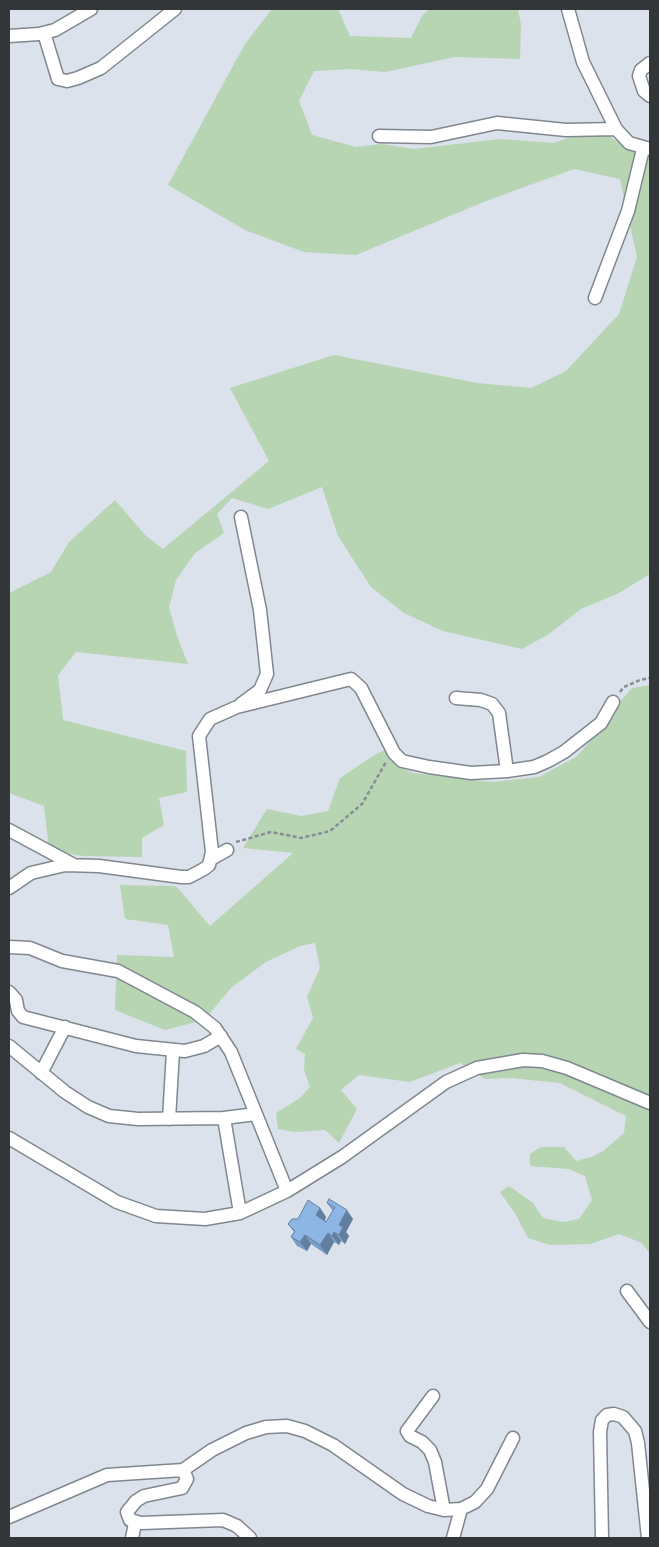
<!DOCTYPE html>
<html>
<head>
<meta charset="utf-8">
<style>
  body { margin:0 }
  #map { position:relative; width:659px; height:1547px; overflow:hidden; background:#dbe2eb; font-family:"PT Sans",sans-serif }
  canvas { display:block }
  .frame { position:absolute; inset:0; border:10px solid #333639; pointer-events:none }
</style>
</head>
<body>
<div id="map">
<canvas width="659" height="1547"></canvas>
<div class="frame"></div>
</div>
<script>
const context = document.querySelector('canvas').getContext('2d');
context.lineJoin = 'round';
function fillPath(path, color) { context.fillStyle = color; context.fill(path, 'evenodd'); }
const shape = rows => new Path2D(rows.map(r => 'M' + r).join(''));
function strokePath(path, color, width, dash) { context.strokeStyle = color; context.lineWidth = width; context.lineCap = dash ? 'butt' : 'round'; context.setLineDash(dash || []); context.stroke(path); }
fillPath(shape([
  [272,9,338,9,350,36,411,38,422,16,429,9,518,9,521,25,520,59,455,57,385,72,350,69,314,71,299,101,312,135,356,147,382,144,414,149,500,139,554,143,598,128,614,140,650,156,650,574,619,593,581,609,549,634,522,649,443,631,404,613,371,587,338,536,322,487,268,509,232,498,217,514,224,533,195,553,176,580,169,607,177,636,188,664,76,652,58,675,63,720,186,751,187,792,159,798,164,825,142,838,142,857,83,856,49,850,44,806,9,793,9,593,51,572,69,542,115,500,145,535,163,549,269,461,230,388,334,355,477,383,531,388,566,371,619,314,637,257,620,179,574,169,486,201,356,255,304,252,245,230,168,185,245,44],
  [650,685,650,1254,642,1243,619,1234,590,1244,550,1245,528,1238,516,1215,500,1192,509,1186,533,1203,543,1218,563,1222,579,1219,592,1200,585,1176,569,1169,530,1166,530,1154,541,1147,564,1147,576,1161,591,1157,603,1151,624,1133,626,1116,560,1083,511,1078,485,1079,460,1063,410,1082,359,1075,341,1090,357,1109,339,1143,325,1130,295,1132,278,1129,276,1113,300,1098,310,1087,304,1070,305,1054,296,1049,313,1018,307,997,320,968,315,943,300,946,266,962,232,987,204,1020,165,1030,115,1010,117,955,174,957,168,925,125,919,120,885,176,886,210,926,293,853,243,848,267,809,301,816,328,811,340,778,376,754,386,750,396,766,413,773,492,782,539,777,576,757,609,721,618,704,632,688]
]), '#b7d4b3');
const minor = shape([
  [568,9,583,62,616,129,629,143,650,149],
  [44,33,58,79,67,81,78,78,101,68,175,9],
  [9,36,39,34,55,30,91,9],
  [650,63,641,70,639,76,644,91,650,96],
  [379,136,431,137,497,123,566,130,616,129],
  [595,298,628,211,643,149],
  [241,517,260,610,267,674,260,690,241,704],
  [456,698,481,700,492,704,499,713,507,771],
  [9,830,74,865],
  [211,859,227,850],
  [9,888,31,873,65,865,99,866,181,877,189,877,204,869,209,865,212,852,199,736,210,719,237,707,351,679,361,688,394,753,402,761,429,767,471,773,507,771,534,767,548,761,564,752,601,723,613,702],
  [9,947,30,948,62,961,118,971,195,1012,215,1028,231,1052,287,1191],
  [9,992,16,1000,18,1011,23,1017,136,1046,185,1051,204,1046,221,1036],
  [9,1046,65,1092,88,1107,109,1116,138,1119,224,1118,256,1114],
  [41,1073,65,1027],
  [224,1118,240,1213],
  [169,1119,173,1051],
  [9,1138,117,1202,156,1216,205,1219,240,1213,287,1191,342,1157,446,1082,477,1068,523,1060,542,1061,567,1068,650,1103],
  [627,1291,650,1322],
  [433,1396,407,1431,410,1436,422,1442,430,1450,435,1462,444,1510],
  [183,1470,212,1450,246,1433,266,1427,287,1426,305,1431,333,1445,403,1494,428,1506,444,1510,461,1509,475,1502,487,1489,513,1438],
  [9,1517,107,1475,183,1470,187,1479,182,1488,144,1496,136,1501,127,1512,130,1520,141,1523,223,1520,237,1526,250,1538],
  [132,1538,135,1523],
  [453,1538,461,1509],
  [602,1538,600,1432,602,1420,607,1415,614,1414,623,1417,635,1431,638,1443,648,1538]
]);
strokePath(minor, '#80878f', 15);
strokePath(shape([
  [620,692,624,687,640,680,650,678],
  [236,842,271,832,301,838,330,831,362,804,386,762]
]), '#888d93', 2.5, [4, 2.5]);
strokePath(minor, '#fff', 12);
fillPath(shape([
  [327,1203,353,1219,346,1232,349,1236,345,1244,341,1241,339,1245,334,1242,327,1255,311,1244,307,1251,297,1246,291,1237,294,1232,288,1224,320,1208,326,1217,325,1220,326,1222,333,1211]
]), '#799dc4');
fillPath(shape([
  [320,1208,326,1217,323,1224,316,1215],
  [347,1210,353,1219,346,1232,349,1236,345,1244,339,1235,339,1225],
  [334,1232,341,1241,339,1245,332,1236],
  [328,1233,334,1242,327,1255,320,1245],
  [305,1235,311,1244,307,1251,300,1242]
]), '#637fa0');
const building = shape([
  [329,1199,347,1210,339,1225,343,1227,339,1235,334,1232,332,1236,328,1233,320,1245,305,1235,300,1242,291,1237,295,1231,288,1224,292,1219,298,1219,308,1200,320,1208,316,1215,326,1222,335,1207,327,1203,329,1199]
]);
fillPath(building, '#8db6e4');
strokePath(building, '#637fa0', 1);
</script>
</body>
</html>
